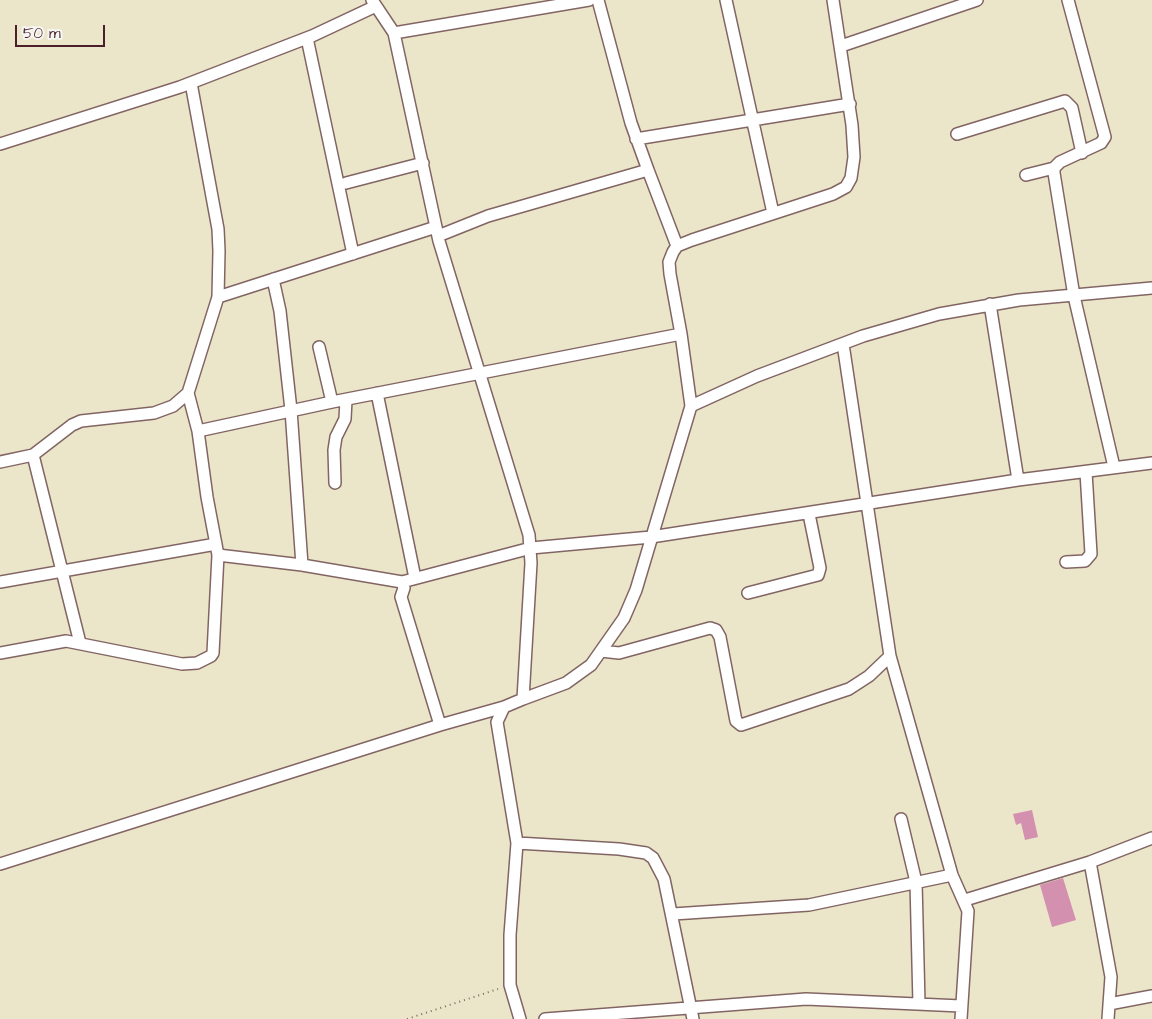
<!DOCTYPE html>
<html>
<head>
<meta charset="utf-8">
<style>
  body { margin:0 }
  #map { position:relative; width:1152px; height:1019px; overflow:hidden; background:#ebe6ca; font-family:"Architects Daughter",sans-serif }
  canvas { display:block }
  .scale { position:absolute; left:15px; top:25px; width:90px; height:22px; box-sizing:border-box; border:2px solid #4a1f2b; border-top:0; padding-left:6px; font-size:15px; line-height:18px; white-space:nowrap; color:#4a1f2b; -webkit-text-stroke:4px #f6f6f2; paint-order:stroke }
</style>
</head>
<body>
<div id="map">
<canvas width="1152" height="1019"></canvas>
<div class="scale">50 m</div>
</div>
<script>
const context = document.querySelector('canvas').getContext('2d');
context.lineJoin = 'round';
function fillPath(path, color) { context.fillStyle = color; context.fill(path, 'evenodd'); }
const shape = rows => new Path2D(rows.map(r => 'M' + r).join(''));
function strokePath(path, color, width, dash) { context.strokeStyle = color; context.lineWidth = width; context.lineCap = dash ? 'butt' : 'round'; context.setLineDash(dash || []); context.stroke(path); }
fillPath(shape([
  [1032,810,1038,837,1025,840,1021,823,1016,825,1013,814],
  [1063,878,1076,920,1052,927,1040,885]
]), '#d491af');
const street = shape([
  [372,0,394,33,439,241,529,535,531,563,523,699,566,683,591,665,624,618,636,590,691,406,681,334,670,274,669,262,673,252,677,246,692,240,833,194,846,187,851,178,854,157,852,125,833,0],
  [726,0,773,213],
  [1068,0,1105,137,1101,143,1060,162,1054,168,1054,173,1074,296,1114,467],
  [394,33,589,0],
  [307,38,353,254],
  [841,46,977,0],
  [957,134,1065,101,1072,108,1082,153],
  [636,139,850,104],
  [0,144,180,87,312,36,376,6],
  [648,170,677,246],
  [1026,175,1054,168],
  [346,183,423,163],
  [438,236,488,216,648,170,631,123,598,0],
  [273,279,280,311,291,410,302,565],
  [218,297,436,227],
  [990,304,1018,480],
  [843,344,890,656,952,875,968,911,961,1019],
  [319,347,332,402],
  [377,393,415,578],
  [691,406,757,376,863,336,939,314,1019,300,1152,288],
  [198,431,332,402,681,334],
  [33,455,80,643],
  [0,462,33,455,72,425,81,421,154,413,173,406,188,393,218,297,219,251,218,229,191,83],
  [335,483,334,450,336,437,345,419,346,400],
  [218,555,302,565,402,582,404,588,401,597,440,725],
  [1066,562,1085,561,1091,554,1086,472],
  [0,582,216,544],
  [402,582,531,548,651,537,1018,480,1152,463],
  [748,593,818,575,820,568,809,514],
  [601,651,619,653,710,628,716,630,720,637,736,721,741,725,849,689,869,676,890,656],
  [0,653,66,641,182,664,197,663,211,656,213,653,218,555,207,497,198,431,188,393],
  [504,707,497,722,517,843,510,935,510,985,520,1019],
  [901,819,916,882,919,1004],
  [517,843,619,849,646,853,653,858,664,879,693,1019],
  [1090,862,1111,977,1108,1019],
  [0,864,440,725,504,707,523,699],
  [965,900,1090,862,1152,838],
  [673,914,809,905,952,875],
  [1109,1004,1152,996],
  [545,1019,806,999,961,1006]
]);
strokePath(street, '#826563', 14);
strokePath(shape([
  [407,1019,498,989]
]), '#826563', 2, [1, 4]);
strokePath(street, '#fff', 11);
</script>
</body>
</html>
